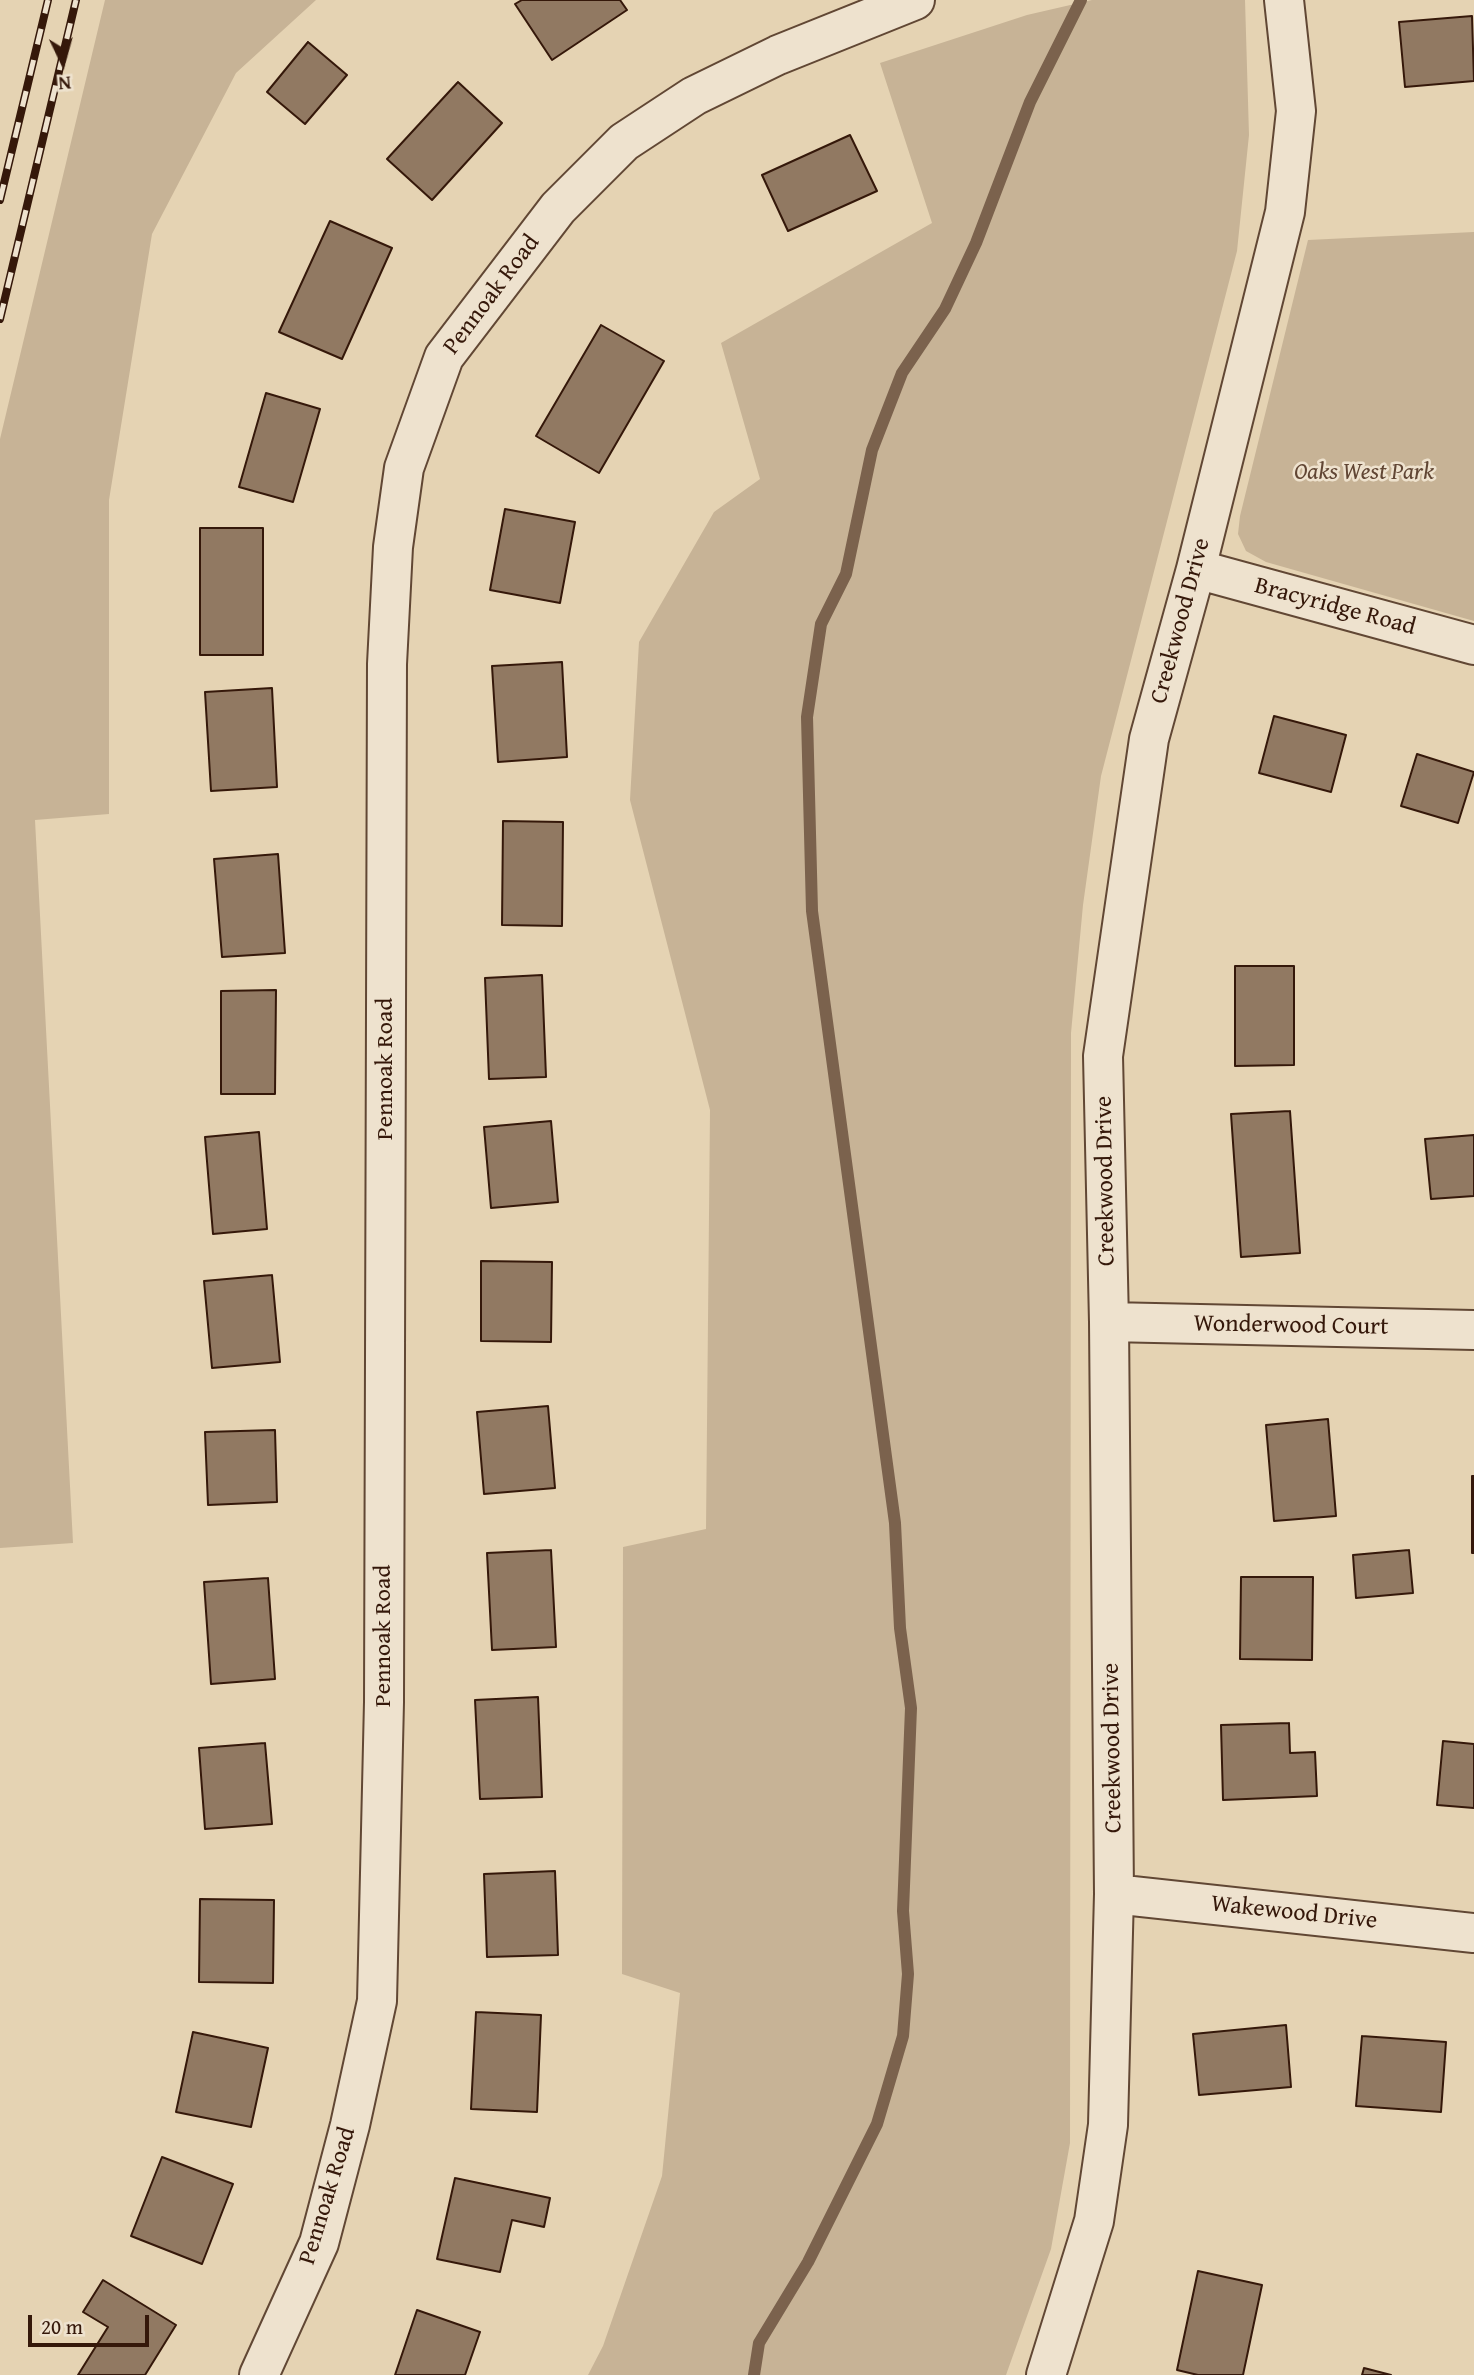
<!DOCTYPE html>
<html>
<head>
<meta charset="utf-8">
<style>
  body { margin:0 }
  #map { position:relative; width:1474px; height:2375px; overflow:hidden; background:#e5d3b3; font-family:"Gentium Book Plus",serif }
  canvas { display:block }
  .north { position:absolute; left:28px; top:28px; width:70px; height:70px; -webkit-text-stroke:5px #eee2ce; paint-order:stroke; rotate:175deg; font-size:19px; font-weight:700; line-height:28px; text-align:center; color:#35180a }
  .north::after { content:''; display:block; margin:auto; width:24px; height:32px; background:#35180a; clip-path:polygon(50% 0,100% 100%,50% 72%,0 100%) }
  .scale { position:absolute; left:28px; top:2315px; width:121px; height:32px; box-sizing:border-box; border:4px solid #35180a; border-top:0; padding-left:9px; font-size:21px; line-height:24px; white-space:nowrap; color:#35180a; -webkit-text-stroke:5px #eee2ce; paint-order:stroke }
</style>
</head>
<body>
<div id="map">
<canvas width="1474" height="2375"></canvas>
<div class="north">N</div>
<div class="scale">20 m</div>
</div>
<script>
const context = document.querySelector('canvas').getContext('2d');
context.lineJoin = 'round';
function fillPath(path, color) { context.fillStyle = color; context.fill(path, 'evenodd'); }
const shape = rows => new Path2D(rows.map(r => 'M' + r).join(''));
function strokePath(path, color, width, dash) { context.strokeStyle = color; context.lineWidth = width; context.lineCap = dash ? 'butt' : 'round'; context.setLineDash(dash || []); context.stroke(path); }
function drawText(font, color, halo, rows, align = 'center') {
  context.font = font + ' "Gentium Book Plus",serif'; context.lineWidth = 5; context.setLineDash([]); context.textBaseline = 'middle'; context.strokeStyle = halo; context.fillStyle = color; for (const [text, x, y, turn = 0] of rows) {
    context.save(); context.translate(x, y); context.rotate((+turn || 0) * Math.PI / 180); context.textAlign = isNaN(turn) ? turn : align; if (halo) context.strokeText(text, 0, 0); context.fillText(text, 0, 0); context.restore();
  }
}
fillPath(shape([
  [105,0,316,0,236,73,152,234,109,500,109,814,35,820,73,1543,0,1548,0,439],
  [1092,0,1245,0,1249,135,1237,251,1101,776,1083,905,1071,1033,1070,2143,1051,2249,1006,2375,588,2375,603,2346,662,2176,680,1993,622,1974,623,1547,706,1529,710,1110,630,800,639,642,714,512,760,479,721,343,932,223,880,63,1027,15],
  [1474,232,1474,621,1266,562,1246,551,1238,534,1240,516,1308,240]
]), '#c7b396');
strokePath(shape([
  [754,2375,759,2343,808,2262,877,2124,903,2036,908,1974,903,1911,911,1708,900,1628,895,1523,812,911,807,717,821,624,846,574,872,450,902,373,945,309,976,243,1030,102,1081,0]
]), '#7b624d', 12);
const building = shape([
  [522,0,620,0,627,10,552,60,515,4,522,0],
  [1472,16,1474,81,1405,87,1399,22,1472,16],
  [308,42,347,75,305,124,267,92,308,42],
  [458,82,502,123,432,200,387,159,458,82],
  [850,135,877,191,788,231,762,175,850,135],
  [330,221,392,248,342,359,279,332,330,221],
  [601,325,664,361,599,473,536,436,601,325],
  [266,393,320,409,293,502,239,487,266,393],
  [505,509,575,522,560,603,490,590,505,509],
  [200,528,263,528,263,655,200,655,200,528],
  [562,662,567,757,498,762,492,666,562,662],
  [272,688,277,787,211,791,205,692,272,688],
  [1274,716,1346,735,1331,792,1259,773,1274,716],
  [1417,754,1474,772,1458,823,1401,806,1417,754],
  [503,821,563,822,562,926,502,925,503,821],
  [278,854,285,953,222,957,214,859,278,854],
  [1235,966,1294,966,1294,1065,1235,1066,1235,966],
  [542,975,546,1077,489,1079,485,978,542,975],
  [276,990,275,1094,221,1094,221,991,276,990],
  [1290,1111,1300,1253,1241,1257,1231,1114,1290,1111],
  [551,1121,558,1202,491,1208,484,1127,551,1121],
  [259,1132,267,1229,213,1234,205,1137,259,1132],
  [1474,1135,1474,1196,1431,1199,1425,1139,1474,1135],
  [481,1261,552,1262,551,1342,481,1341,481,1261],
  [272,1275,280,1362,212,1368,204,1281,272,1275],
  [548,1406,555,1488,484,1494,477,1412,548,1406],
  [1328,1419,1336,1516,1274,1521,1266,1425,1328,1419],
  [275,1430,277,1502,208,1505,205,1432,275,1430],
  [1472,1476,1474,1476,1474,1553,1472,1553,1472,1476],
  [551,1550,556,1647,492,1650,487,1553,551,1550],
  [1409,1550,1413,1593,1356,1598,1353,1555,1409,1550],
  [1241,1577,1313,1577,1312,1660,1240,1659,1241,1577],
  [268,1578,275,1679,211,1684,204,1582,268,1578],
  [538,1697,542,1797,480,1799,475,1700,538,1697],
  [1289,1723,1290,1753,1315,1752,1317,1796,1223,1800,1221,1725,1289,1723],
  [1443,1741,1474,1744,1474,1808,1437,1805,1443,1741],
  [265,1743,272,1824,205,1829,199,1748,265,1743],
  [555,1871,558,1955,487,1957,484,1874,555,1871],
  [200,1899,274,1900,273,1983,199,1982,200,1899],
  [476,2012,541,2015,537,2112,471,2109,476,2012],
  [1286,2025,1291,2087,1199,2095,1193,2034,1286,2025],
  [193,2032,268,2048,251,2127,176,2112,193,2032],
  [1362,2036,1446,2042,1441,2112,1356,2106,1362,2036],
  [162,2157,233,2184,202,2264,131,2236,162,2157],
  [455,2178,550,2198,544,2227,512,2220,500,2272,437,2259,455,2178],
  [1198,2271,1262,2285,1243,2375,1198,2375,1177,2370,1198,2271],
  [103,2280,176,2325,145,2375,78,2375,108,2327,83,2312,103,2280],
  [417,2310,480,2332,465,2375,395,2375,417,2310],
  [1364,2368,1391,2375,1362,2375,1364,2368]
]);
fillPath(building, '#917962');
strokePath(building, '#35180a', 2);
const minor = shape([
  [1196,569,1474,645],
  [1109,1322,1474,1330],
  [1114,1894,1474,1933],
  [259,2375,319,2243,350,2125,377,2001,384,1702,387,664,393,547,404,468,444,357,558,208,624,142,694,96,778,55,915,0],
  [1046,2375,1094,2221,1108,2125,1114,1894,1109,1322,1103,1056,1149,739,1196,569,1285,212,1296,111,1284,0]
]);
strokePath(minor, '#614734', 42);
strokePath(minor, '#eee2ce', 38);
const rail = shape([
  [0,200,48,0],
  [0,319,76,0]
]);
strokePath(rail, '#35180a', 8);
strokePath(rail, '#eee2ce', 5, [16]);
drawText('24px', '#35180a', '#eee2ce', [
  ["Pennoak Road",492,295,-53],
  ["Bracyridge Road",1335,607,15],
  ["Creekwood Drive",1181,621,-75],
  ["Pennoak Road",386,1069,-90],
  ["Creekwood Drive",1106,1181,-91],
  ["Wonderwood Court",1291,1326,1],
  ["Pennoak Road",384,1636,-90],
  ["Creekwood Drive",1113,1748,-91],
  ["Wakewood Drive",1294,1913,6],
  ["Pennoak Road",328,2196,-73]
]);
drawText('italic 24px', '#614634', '#eee2ce', [
  ["Oaks West Park",1364,473]
]);
</script>
</body>
</html>
